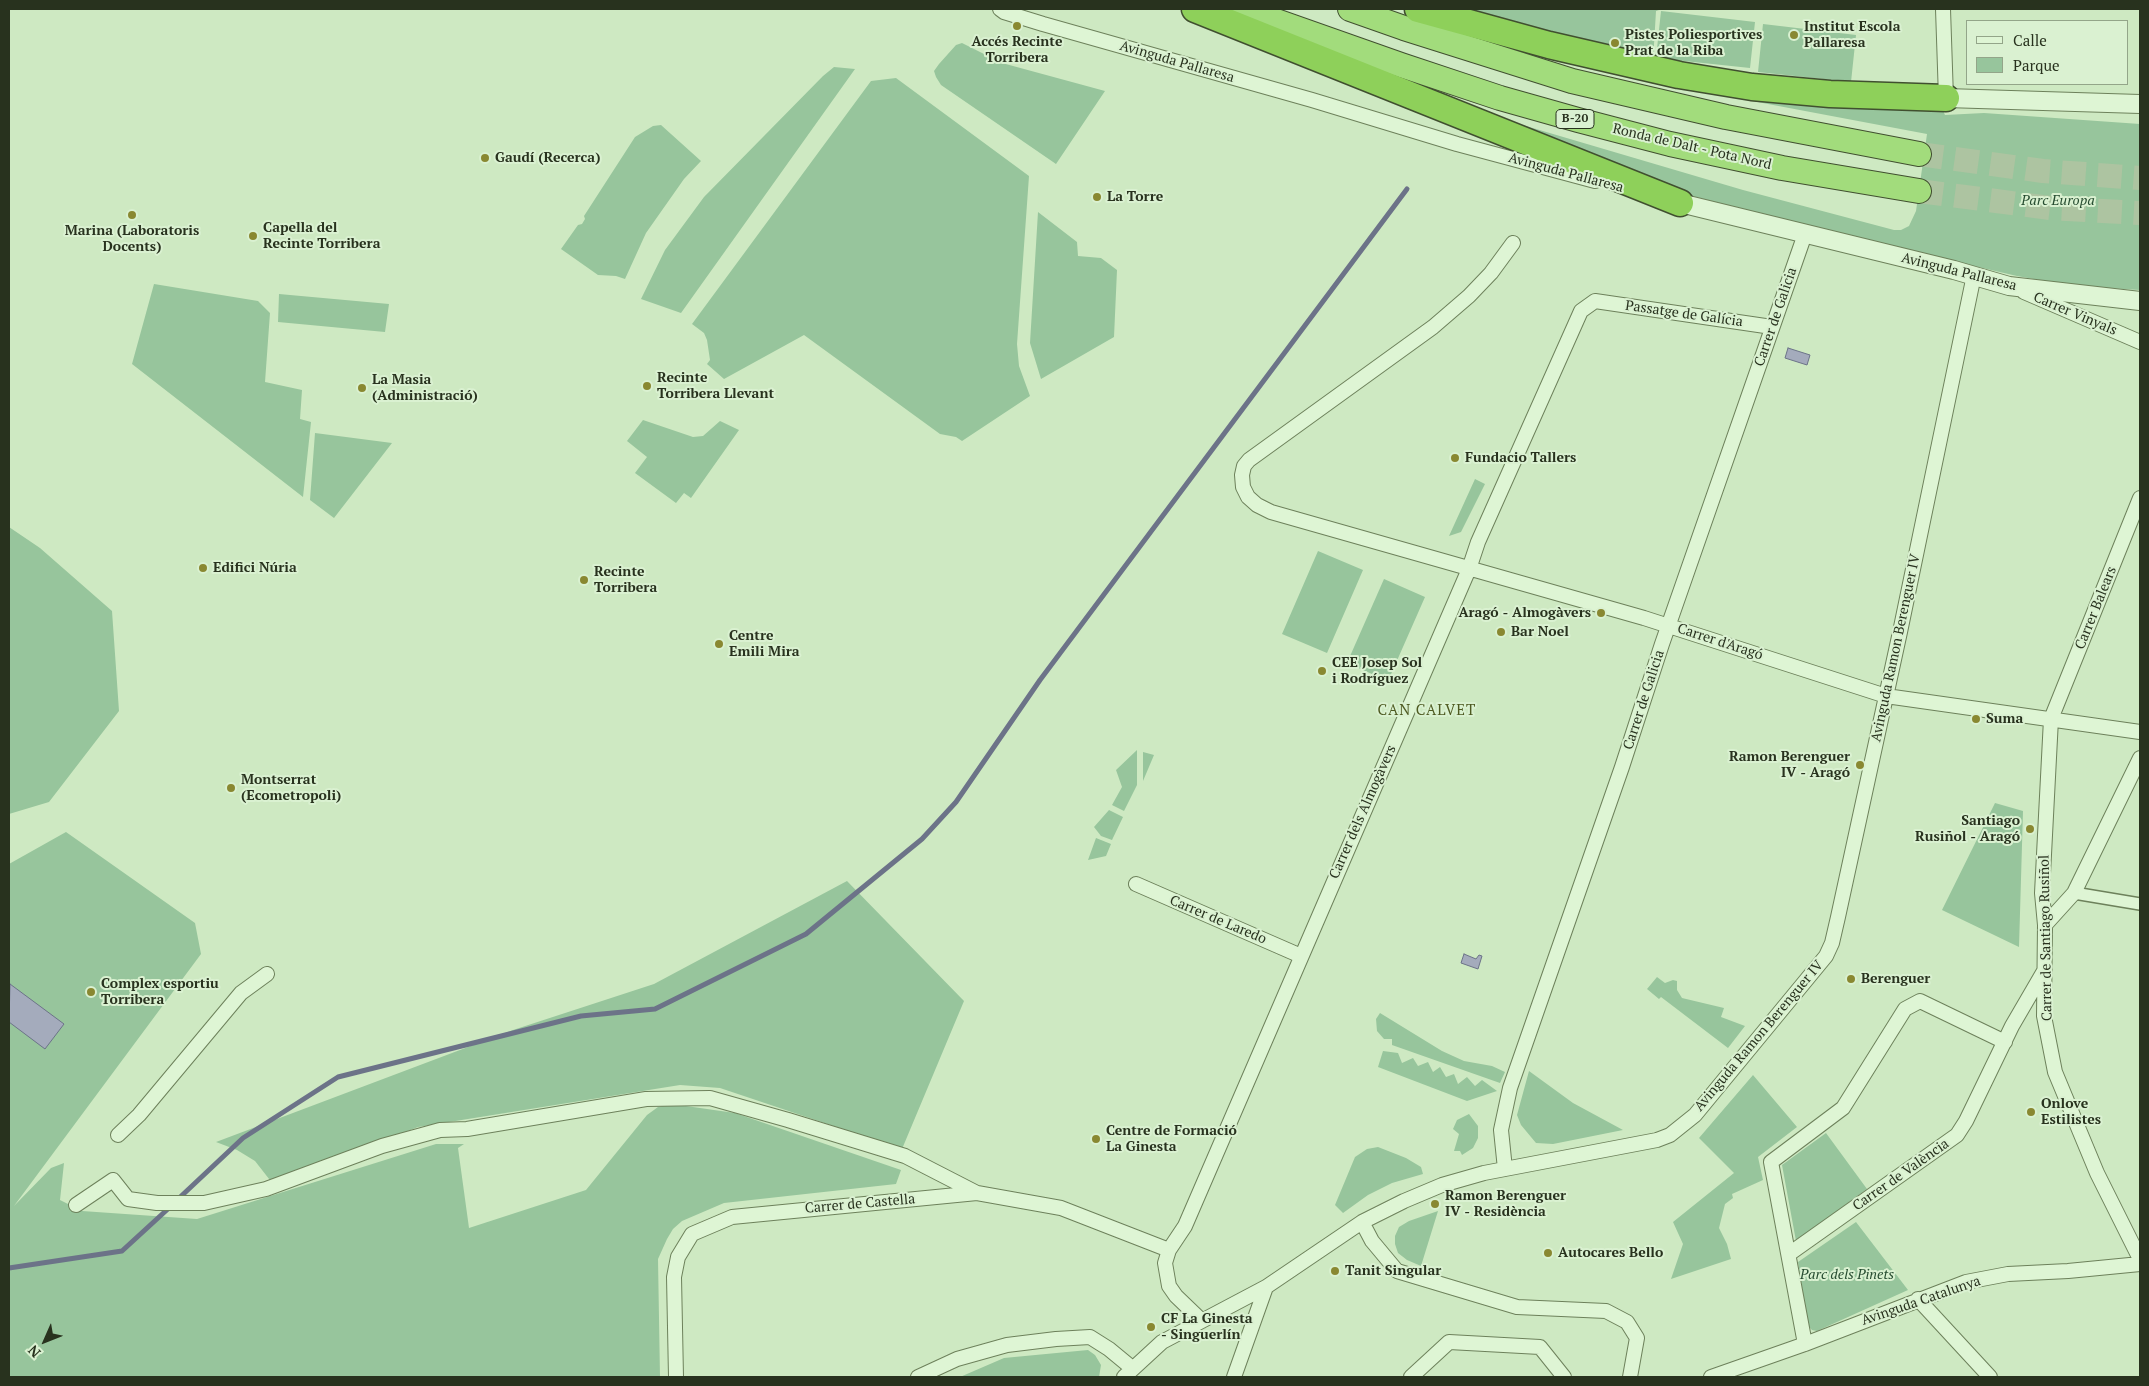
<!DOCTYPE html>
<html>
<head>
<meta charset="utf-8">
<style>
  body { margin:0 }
  #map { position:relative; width:2149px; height:1386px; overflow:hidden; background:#cee9c2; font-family:"PT Serif",serif }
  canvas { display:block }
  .frame { position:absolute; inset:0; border:10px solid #28321e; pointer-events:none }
  .legend { position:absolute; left:1966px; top:20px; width:162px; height:65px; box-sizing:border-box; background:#daf1d1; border:1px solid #93a589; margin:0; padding:6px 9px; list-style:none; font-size:15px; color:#28321e }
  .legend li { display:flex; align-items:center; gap:10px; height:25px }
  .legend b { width:25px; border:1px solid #93a589 }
  .north { position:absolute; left:20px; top:1316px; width:50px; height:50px; -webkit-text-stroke:4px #daf1d1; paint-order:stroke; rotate:226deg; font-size:14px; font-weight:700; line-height:20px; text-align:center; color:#28321e }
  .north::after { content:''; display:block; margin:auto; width:18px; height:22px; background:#28321e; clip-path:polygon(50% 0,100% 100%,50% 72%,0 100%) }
</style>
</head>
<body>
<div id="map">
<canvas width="2149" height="1386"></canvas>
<div class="frame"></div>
<ul class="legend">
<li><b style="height:6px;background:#def5d4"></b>Calle</li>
<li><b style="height:14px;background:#97c59c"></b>Parque</li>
</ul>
<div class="north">N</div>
</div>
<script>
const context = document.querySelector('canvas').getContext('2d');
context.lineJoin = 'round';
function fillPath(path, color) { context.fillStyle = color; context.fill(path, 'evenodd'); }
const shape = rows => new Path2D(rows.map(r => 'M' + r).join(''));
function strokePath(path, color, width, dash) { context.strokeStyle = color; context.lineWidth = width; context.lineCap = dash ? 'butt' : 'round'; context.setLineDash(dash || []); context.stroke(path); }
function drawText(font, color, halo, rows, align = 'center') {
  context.font = font + ' "PT Serif",serif'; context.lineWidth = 4; context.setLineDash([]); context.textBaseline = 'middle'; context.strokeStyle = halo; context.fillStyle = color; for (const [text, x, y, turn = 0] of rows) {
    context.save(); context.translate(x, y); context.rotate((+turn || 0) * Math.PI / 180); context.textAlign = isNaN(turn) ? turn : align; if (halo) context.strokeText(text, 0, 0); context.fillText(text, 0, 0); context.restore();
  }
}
fillPath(shape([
  [1445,9,1662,9,1656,11,1653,61],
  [1661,11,1755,22,1750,68,1656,58],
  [1763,24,1856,35,1851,82,1758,72],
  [962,43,1002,63,1105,91,1056,164,941,85,936,77,934,71,939,64,956,45],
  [834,67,855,69,681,313,641,299,665,250,704,197,823,76],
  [896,78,1029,176,1017,344,1019,366,1030,396,962,441,956,437,940,434,804,335,724,379,707,364,710,360,707,340,704,333,692,324,871,81],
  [1699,91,1911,110,1941,106,1945,115,1984,113,2140,124,2140,290,2073,286,2017,276,1909,251,1684,194,1492,116,1743,190,1894,230,1901,230,1909,226,1916,211,1927,134],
  [661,125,701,161,684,179,646,233,625,279,616,276,598,275,561,249,578,225,582,224,585,219,584,216,635,137,653,126],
  [1038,212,1077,242,1078,256,1101,258,1117,270,1114,337,1041,379,1030,343],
  [154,284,258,301,270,313,265,382,302,390,300,419,311,422,303,497,132,364],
  [279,294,389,304,385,332,278,322],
  [643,420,693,437,703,436,720,421,739,430,691,498,684,493,676,503,635,473,647,457,627,441],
  [315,433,392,443,334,518,310,500],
  [1475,479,1485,484,1461,532,1449,536],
  [9,527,40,548,112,611,119,711,49,802,9,814],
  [1318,551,1363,570,1327,653,1282,634],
  [1384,579,1425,597,1388,681,1347,663],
  [1137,750,1137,785,1124,811,1112,805,1122,787,1116,770],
  [1143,752,1154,755,1143,781],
  [1995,803,2023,811,2019,947,1942,910],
  [1109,810,1123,817,1112,840,1101,836,1094,827],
  [66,832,195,923,201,954,14,1206,51,1168,64,1163,60,1200,82,1211,197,1219,436,1144,464,1144,458,1148,469,1228,586,1190,647,1115,658,1107,672,1104,735,1113,901,1170,896,1184,724,1203,682,1221,673,1229,667,1239,658,1259,660,1377,9,1377,9,864],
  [1096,838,1111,844,1106,856,1088,860],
  [847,881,964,1001,902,1149,720,1088,680,1085,418,1127,273,1184,255,1161,237,1150,216,1142,513,1030,654,984],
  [1657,977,1665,983,1673,980,1677,981,1677,990,1682,998,1724,1008,1721,1017,1745,1026,1728,1048,1661,997,1659,999,1647,989],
  [1380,1013,1442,1051,1464,1061,1492,1066,1505,1072,1500,1083,1392,1045,1392,1039,1384,1039,1377,1031,1376,1019],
  [1383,1051,1398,1053,1402,1063,1413,1058,1418,1066,1428,1062,1433,1072,1440,1067,1446,1077,1454,1074,1458,1084,1467,1077,1475,1086,1482,1080,1497,1091,1467,1101,1378,1067],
  [1529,1071,1573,1103,1623,1130,1553,1144,1536,1143,1521,1125,1517,1115],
  [1753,1075,1797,1127,1758,1157,1763,1180,1732,1194,1733,1198,1725,1204,1719,1228,1727,1244,1731,1259,1671,1279,1683,1244,1673,1222,1734,1173,1699,1138],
  [1469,1114,1478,1126,1478,1138,1473,1148,1462,1155,1460,1151,1454,1151,1459,1134,1453,1129,1457,1120],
  [1826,1133,1867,1189,1796,1241,1782,1165],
  [1378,1147,1406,1158,1421,1167,1423,1174,1392,1183,1368,1195,1343,1213,1335,1205,1355,1157,1367,1149],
  [1438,1211,1421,1266,1407,1260,1398,1253,1395,1244,1395,1236,1399,1227,1409,1221],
  [1856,1222,1908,1290,1817,1331,1812,1330,1808,1326,1798,1262],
  [1088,1350,1095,1355,1101,1365,1099,1377,960,1377,1004,1358]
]), '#97c59c');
const water = shape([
  [1788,348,1810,355,1807,365,1785,358,1788,348],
  [1464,954,1476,959,1479,955,1482,956,1478,969,1461,963,1464,954],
  [10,984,64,1024,45,1049,9,1022,10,984]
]);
fillPath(water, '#a4abbc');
strokePath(water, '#6c7388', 1);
strokePath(shape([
  [176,1201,243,1138,338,1077,581,1016,655,1009,806,934,922,839,956,802,1040,680,1407,189],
  [9,1268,122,1251,170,1207]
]), '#6c7388', 5);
strokePath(shape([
  [1919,154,2043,171,2140,178],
  [1919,191,2050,208,2140,213]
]), '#adc4a1', 24, [24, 12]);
const pedestrian = shape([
  [2074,893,2140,904]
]);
const minor = shape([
  [1000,9,1004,12,1043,24,1312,100,1457,144,1595,181],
  [1943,9,1946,98],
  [1513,243,1491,273,1469,296,1433,327,1249,460,1244,466,1242,475,1243,487,1248,497,1257,505,1271,512,1644,618,1886,696,2140,732],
  [2024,292,2140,342],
  [2140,498,2051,719,2042,893,2045,925,2044,1016,2055,1072,2097,1173,2140,1259],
  [1136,884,1301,956],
  [2045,925,2074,893,2140,758],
  [118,1135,139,1115,241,993,267,974],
  [1505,1169,1501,1130,1510,1088,1622,767,1662,644,1805,234],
  [76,1205,113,1180,128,1199,157,1203,204,1203,266,1189,382,1146,440,1130,467,1129,646,1099,710,1098,788,1120,905,1156,977,1193],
  [1362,1222,1372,1241,1397,1271,1517,1307,1606,1311,1627,1322,1637,1338,1630,1377],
  [1789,1254,1957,1135,1966,1121,2012,1026,2044,971],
  [1918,1299,1990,1377],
  [1202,1321,1176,1296,1169,1286,1165,1263,1169,1250,1185,1226,1469,569,1478,542,1581,311,1595,301,1772,327],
  [1805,1344,1771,1162,1843,1108,1905,1009,1920,1001,2005,1042],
  [676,1377,674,1277,678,1257,692,1234,732,1217,977,1193,1061,1208,1169,1250],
  [918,1377,957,1359,1007,1345,1056,1339,1090,1337,1109,1349,1132,1368],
  [1124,1377,1162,1342,1266,1287,1362,1222,1404,1201,1442,1185,1484,1173,1657,1140,1670,1135,1695,1115,1826,956,1832,943,1838,917,1900,632,1974,275],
  [1234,1377,1266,1287],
  [1411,1377,1449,1342,1540,1347,1564,1377],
  [1711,1377,1805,1344,1966,1282,2008,1274,2068,1271,2140,1264]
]);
const tertiary = shape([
  [1946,98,2140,104],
  [1680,203,1954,270,2009,286,2140,301]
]);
const trunk = shape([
  [1242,9,1401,65,1500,98,1578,120,1670,144,1782,168,1919,191],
  [1350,9,1404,28,1572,81,1726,117,1919,154]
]);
const motorway = shape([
  [1195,9,1680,203],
  [1418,9,1549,45,1679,75,1752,87,1830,94,1946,98]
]);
strokePath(pedestrian, '#6d815b', 14);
strokePath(minor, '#6d815b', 16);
strokePath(tertiary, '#6d815b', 20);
strokePath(trunk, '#404f2f', 26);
strokePath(motorway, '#404f2f', 29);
strokePath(pedestrian, '#def5d4', 11);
strokePath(minor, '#def5d4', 14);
strokePath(tertiary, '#def5d4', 18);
strokePath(trunk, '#a2dc7c', 24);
strokePath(motorway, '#8ed05a', 26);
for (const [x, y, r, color] of [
  [1017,26,5,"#898831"],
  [1794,35,5,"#898831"],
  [1615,43,5,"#898831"],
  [485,158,5,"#898831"],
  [1097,197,5,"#898831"],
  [132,215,5,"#898831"],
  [253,236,5,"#898831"],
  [647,386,5,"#898831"],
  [362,388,5,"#898831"],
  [1455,458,5,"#898831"],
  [203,568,5,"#898831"],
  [584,580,5,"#898831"],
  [1601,613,5,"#898831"],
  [1501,632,5,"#898831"],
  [719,644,5,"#898831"],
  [1322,671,5,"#898831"],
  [1976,719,5,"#898831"],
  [1860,765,5,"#898831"],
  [231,788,5,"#898831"],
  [2030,829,5,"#898831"],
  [1851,979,5,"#898831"],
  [91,992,5,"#898831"],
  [2031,1112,5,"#898831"],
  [1096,1139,5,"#898831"],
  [1435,1204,5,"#898831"],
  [1548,1253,5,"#898831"],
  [1335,1271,5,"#898831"],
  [1151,1327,5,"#898831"]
]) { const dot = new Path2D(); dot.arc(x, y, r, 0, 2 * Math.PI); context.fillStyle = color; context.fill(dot); strokePath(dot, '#daf1d1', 2); }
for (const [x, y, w] of [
  [1575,119,38]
]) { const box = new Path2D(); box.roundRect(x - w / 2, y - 9.5, w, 19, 4); context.fillStyle = '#daf1d1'; context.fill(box); strokePath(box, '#28321e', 1); }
drawText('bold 12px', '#28321e', null, [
  ["B-20",1575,119]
]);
drawText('bold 14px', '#28321e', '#daf1d1', [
  ["Institut Escola",1804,27],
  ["Pallaresa",1804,43],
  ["Pistes Poliesportives",1625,35],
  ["Prat de la Riba",1625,51],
  ["Accés Recinte",1017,42,"center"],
  ["Torribera",1017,58,"center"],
  ["Gaudí (Recerca)",495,158],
  ["La Torre",1107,197],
  ["Capella del",263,228],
  ["Recinte Torribera",263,244],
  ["Marina (Laboratoris",132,231,"center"],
  ["Docents)",132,247,"center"],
  ["Recinte",657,378],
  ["Torribera Llevant",657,394],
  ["La Masia",372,380],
  ["(Administració)",372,396],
  ["Fundacio Tallers",1465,458],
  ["Edifici Núria",213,568],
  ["Recinte",594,572],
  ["Torribera",594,588],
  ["Aragó - Almogàvers",1591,613,"right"],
  ["Bar Noel",1511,632],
  ["Centre",729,636],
  ["Emili Mira",729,652],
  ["CEE Josep Sol",1332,663],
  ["i Rodríguez",1332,679],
  ["Suma",1986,719],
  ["Ramon Berenguer",1850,757,"right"],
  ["IV - Aragó",1850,773,"right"],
  ["Montserrat",241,780],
  ["(Ecometropoli)",241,796],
  ["Santiago",2020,821,"right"],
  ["Rusiñol - Aragó",2020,837,"right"],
  ["Berenguer",1861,979],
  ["Complex esportiu",101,984],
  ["Torribera",101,1000],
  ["Onlove",2041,1104],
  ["Estilistes",2041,1120],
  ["Centre de Formació",1106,1131],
  ["La Ginesta",1106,1147],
  ["Ramon Berenguer",1445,1196],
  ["IV - Residència",1445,1212],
  ["Autocares Bello",1558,1253],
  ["Tanit Singular",1345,1271],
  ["CF La Ginesta",1161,1319],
  ["- Singuerlín",1161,1335]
], 'left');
drawText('14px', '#28321e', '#daf1d1', [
  ["Avinguda Pallaresa",1177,62,16],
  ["Ronda de Dalt - Pota Nord",1692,147,13],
  ["Avinguda Pallaresa",1566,173,15],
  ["Avinguda Pallaresa",1959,272,14],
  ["Passatge de Galícia",1684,314,8],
  ["Carrer Vinyals",2075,314,23],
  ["Carrer de Galicia",1776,317,-71],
  ["Carrer Balears",2096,608,-68],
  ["Carrer d'Aragó",1720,642,18],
  ["Avinguda Ramon Berenguer IV",1896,648,-78],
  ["Carrer de Galicia",1644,700,-72],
  ["Carrer dels Almogàvers",1363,812,-66],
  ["Carrer de Laredo",1218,920,23],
  ["Carrer de Santiago Rusiñol",2046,938,-91],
  ["Avinguda Ramon Berenguer IV",1759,1036,-50],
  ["Carrer de València",1901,1175,-35],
  ["Carrer de Castella",860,1204,-5],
  ["Avinguda Catalunya",1921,1301,-19]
]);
drawText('italic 14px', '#264c30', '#daf1d1', [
  ["Parc Europa",2058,201],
  ["Parc dels Pinets",1847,1275]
]);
context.letterSpacing = '1px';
drawText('15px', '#4e5a21', '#daf1d1', [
  ["CAN CALVET",1427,711]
]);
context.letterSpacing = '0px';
</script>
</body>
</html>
